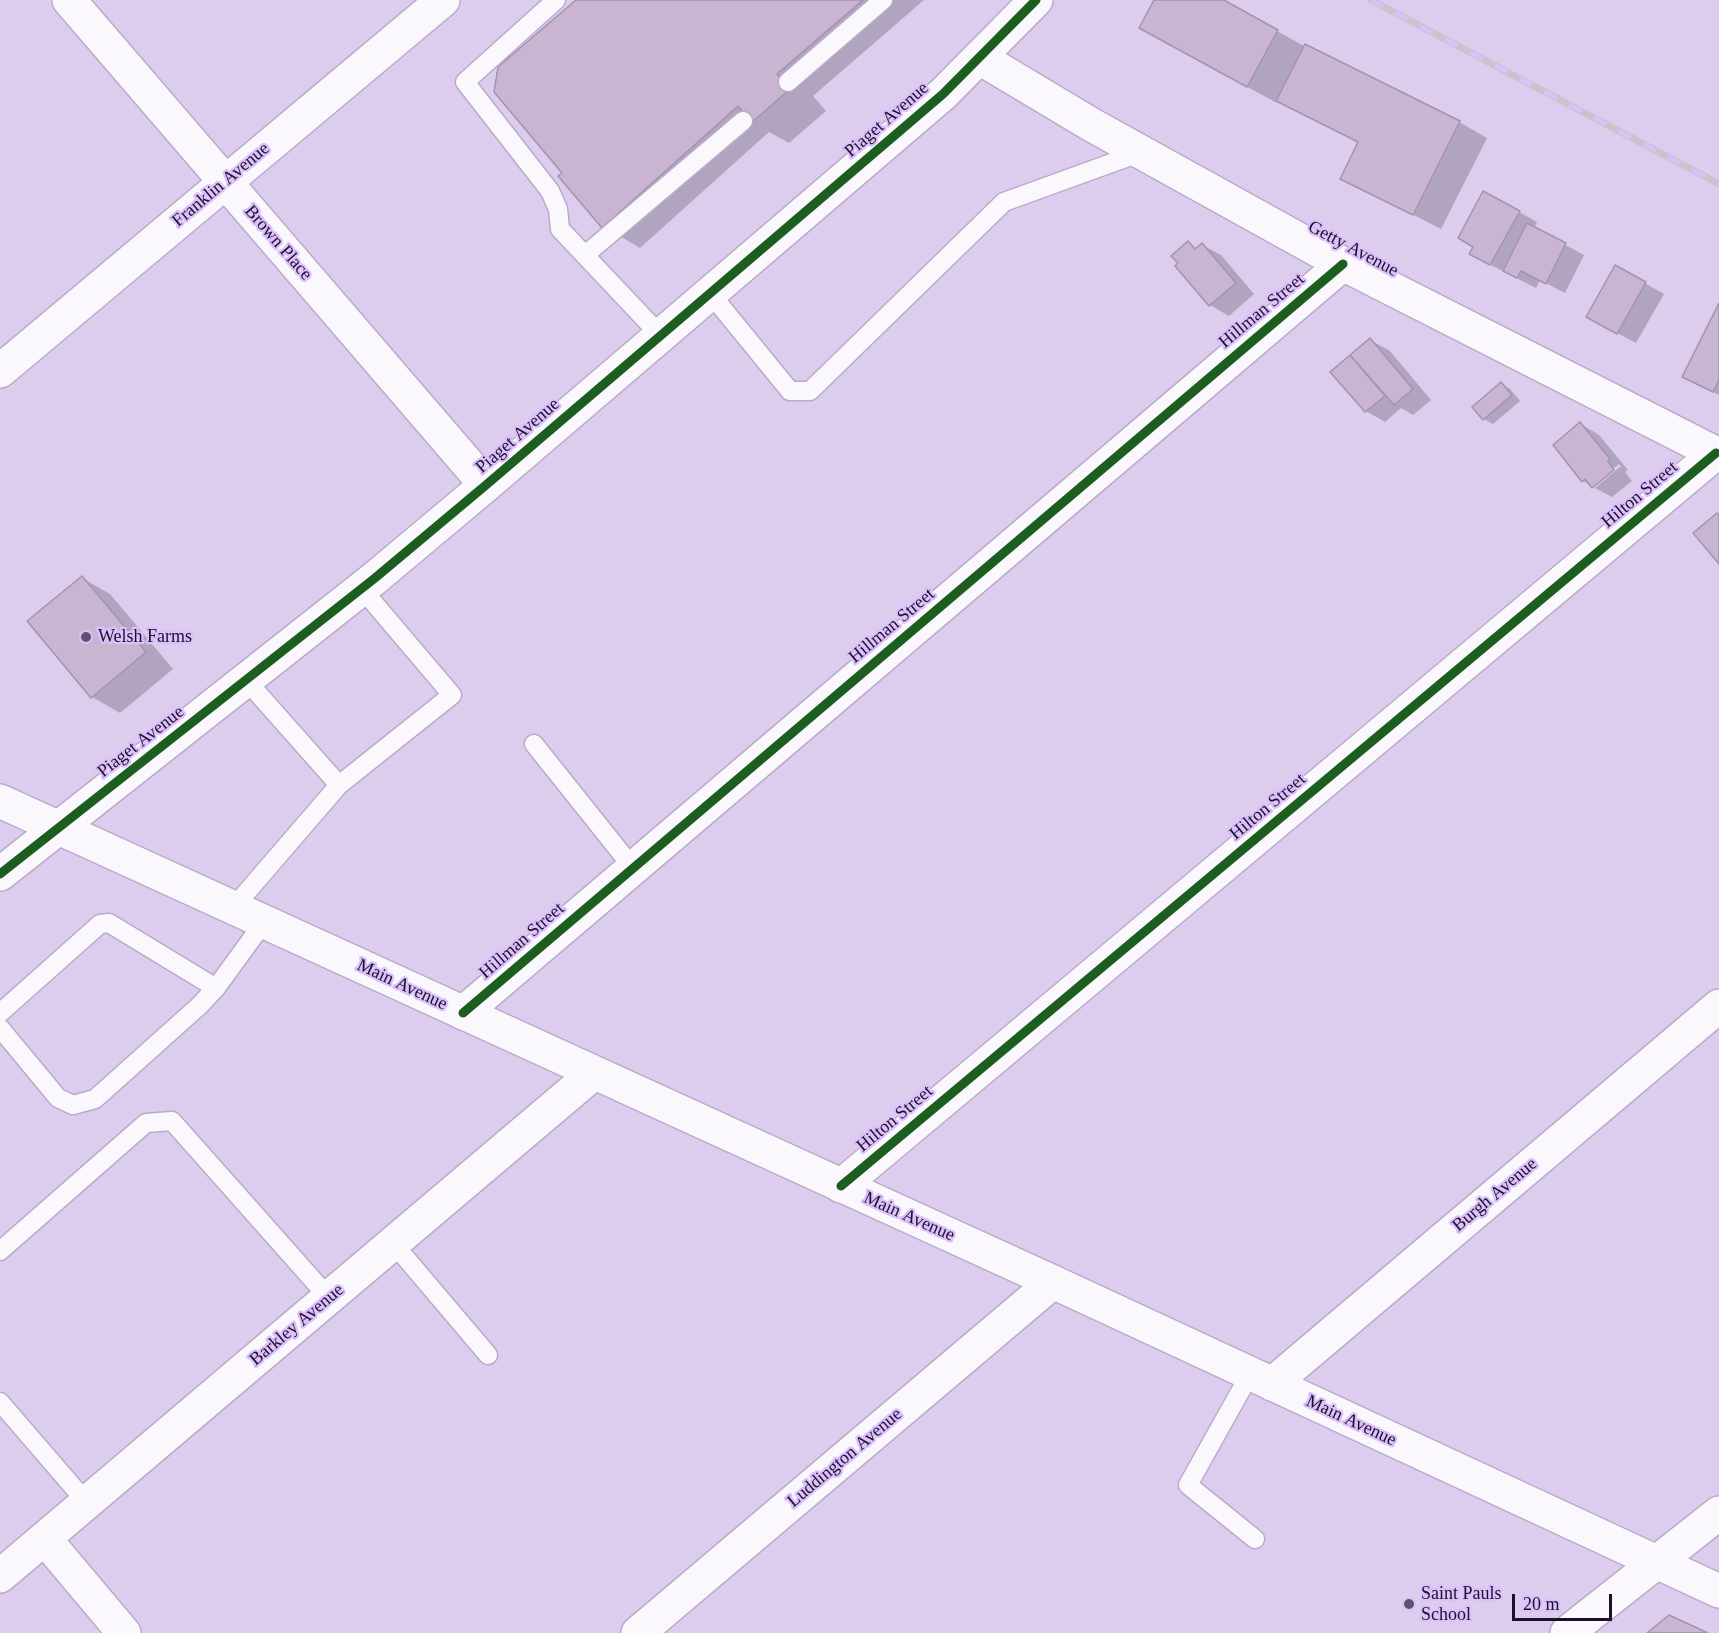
<!DOCTYPE html>
<html>
<head>
<meta charset="utf-8">
<style>
  body { margin:0 }
  #map { position:relative; width:1719px; height:1633px; overflow:hidden; background:#dccdee; font-family:"Times New Roman",serif }
  canvas { display:block }
  .scale { position:absolute; left:1512px; top:1594px; width:100px; height:27px; box-sizing:border-box; border:3px solid #1d102a; border-top:0; padding-left:8px; font-size:18px; line-height:21px; white-space:nowrap; color:#1d102a; -webkit-text-stroke:4px #dbc0fb; paint-order:stroke }
</style>
</head>
<body>
<div id="map">
<canvas width="1719" height="1633"></canvas>
<div class="scale">20 m</div>
</div>
<script>
const context = document.querySelector('canvas').getContext('2d');
context.lineJoin = 'round';
function fillPath(path, color) { context.fillStyle = color; context.fill(path, 'evenodd'); }
const shape = rows => new Path2D(rows.map(r => 'M' + r).join(''));
function strokePath(path, color, width, dash) { context.strokeStyle = color; context.lineWidth = width; context.lineCap = dash ? 'butt' : 'round'; context.setLineDash(dash || []); context.stroke(path); }
function drawText(font, color, halo, rows, align = 'center') {
  context.font = font + ' "Times New Roman",serif'; context.lineWidth = 4.5; context.setLineDash([]); context.textBaseline = 'middle'; context.strokeStyle = halo; context.fillStyle = color; for (const [text, x, y, turn = 0] of rows) {
    context.save(); context.translate(x, y); context.rotate((+turn || 0) * Math.PI / 180); context.textAlign = isNaN(turn) ? turn : align; if (halo) context.strokeText(text, 0, 0); context.fillText(text, 0, 0); context.restore();
  }
}
fillPath(shape([
  [579,0,924,0,813,96,826,111,789,143,769,132,640,248,603,226,564,173],
  [1156,0,1221,0,1304,46,1459,122,1487,138,1441,229,1342,178,1359,143,1276,100,1275,102,1169,44],
  [1519,212,1537,222,1534,228,1584,255,1565,293,1540,280,1536,288,1489,264],
  [1188,243,1198,249,1202,245,1221,255,1254,294,1229,316,1210,305],
  [1616,267,1664,294,1636,343,1606,327],
  [1719,306,1719,395,1684,376],
  [1370,340,1389,350,1431,400,1413,415,1401,408,1385,422,1366,411,1332,372],
  [1501,384,1510,389,1520,401,1493,424,1484,419,1474,407],
  [1581,424,1599,435,1628,470,1625,472,1632,481,1612,497,1595,488,1621,466,1619,464,1594,484,1594,487,1583,481],
  [82,578,110,594,173,669,120,713,92,697]
]), '#0003');
const building = shape([
  [576,0,863,0,777,74,790,89,751,123,738,106,602,228,558,176,562,173,494,92,498,67,576,0],
  [1154,0,1224,0,1278,30,1247,87,1139,28,1154,0],
  [1305,44,1460,121,1413,215,1340,179,1358,142,1276,101,1305,44],
  [1483,191,1520,211,1490,265,1469,254,1473,247,1458,238,1483,191],
  [1527,223,1566,243,1546,284,1521,271,1517,278,1503,271,1527,223],
  [1188,241,1195,249,1202,243,1236,283,1209,306,1175,266,1178,263,1171,256,1188,241],
  [1615,265,1646,282,1617,334,1586,317,1615,265],
  [1719,303,1719,380,1713,392,1682,377,1719,303],
  [1370,338,1413,389,1394,405,1350,355,1370,338],
  [1350,355,1385,396,1365,412,1330,372,1350,355],
  [1501,382,1512,395,1483,420,1472,407,1501,382],
  [1580,422,1610,459,1608,461,1614,470,1592,488,1585,479,1582,482,1553,445,1580,422],
  [1717,513,1719,516,1719,564,1693,533,1717,513],
  [82,576,146,652,91,698,27,621,82,576],
  [1669,1615,1708,1633,1647,1633,1669,1615]
]);
fillPath(building, '#c9b4d2');
strokePath(building, '#a493ad', 1.5);
const lane = shape([
  [556,0,465,82,550,191,558,209,560,229,661,336],
  [788,82,883,0],
  [585,255,743,121],
  [710,293,790,391,810,391,1004,202,1142,152],
  [246,680,339,785,452,695,362,589],
  [534,744,633,868],
  [233,908,339,785],
  [0,1013,100,924,109,923,216,988],
  [0,1028,58,1098,73,1105,95,1099,199,1006,216,988,264,922],
  [393,1243,488,1355],
  [0,1251,146,1123,172,1121,329,1298],
  [1250,1374,1188,1485,1255,1539],
  [0,1402,87,1503]
]);
const street = shape([
  [69,0,486,485],
  [980,58,1092,125,1343,264,1719,455],
  [0,371,443,0],
  [463,1013,1343,264],
  [841,1186,1716,453],
  [1272,1384,1719,1006],
  [45,1539,124,1633],
  [0,1576,594,1073],
  [638,1633,1053,1282],
  [1567,1633,1719,1513]
]);
const secondary = shape([
  [0,874,375,578,486,485,943,94,1036,0]
]);
const primary = shape([
  [0,801,1053,1282,1719,1591]
]);
strokePath(lane, '#b9abc8', 21);
strokePath(street, '#b9abc8', 36);
strokePath(secondary, '#b9abc8', 36);
strokePath(primary, '#b9abc8', 36);
strokePath(lane, '#faf8fc', 18);
strokePath(street, '#faf8fc', 33);
strokePath(secondary, '#faf8fc', 33);
strokePath(primary, '#faf8fc', 33);
const rail = shape([
  [1371,0,1719,184]
]);
strokePath(rail, '#c8c3cd', 7);
strokePath(rail, '#dbc0fb', 4.5, [14]);
strokePath(shape([
  [0,874,375,578,486,485,943,94,1036,0],
  [463,1013,1343,264],
  [841,1186,1716,453]
]), '#1b5e20', 9);
for (const [x, y, r, color] of [
  [86,637,6,"#60526f"],
  [1409,1604,6,"#60526f"]
]) { const dot = new Path2D(); dot.arc(x, y, r, 0, 2 * Math.PI); context.fillStyle = color; context.fill(dot); strokePath(dot, '#dbc0fb', 2); }
drawText('18px', '#1d102a', '#dbc0fb', [
  ["Piaget Avenue",887,120,-41],
  ["Franklin Avenue",221,185,-40],
  ["Brown Place",278,243,49],
  ["Getty Avenue",1353,249,28],
  ["Hillman Street",1262,311,-40],
  ["Piaget Avenue",518,436,-41],
  ["Hilton Street",1640,495,-40],
  ["Hillman Street",892,626,-40],
  ["Piaget Avenue",141,742,-38],
  ["Hilton Street",1268,807,-40],
  ["Hillman Street",522,941,-41],
  ["Main Avenue",402,985,25],
  ["Hilton Street",895,1119,-40],
  ["Burgh Avenue",1495,1195,-40],
  ["Main Avenue",909,1217,24],
  ["Barkley Avenue",297,1325,-40],
  ["Main Avenue",1351,1421,25],
  ["Luddington Avenue",845,1458,-40]
]);
drawText('18px', '#1d102a', '#dbc0fb', [
  ["Welsh Farms",98,637],
  ["Saint Pauls",1421,1594],
  ["School",1421,1615]
], 'left');
</script>
</body>
</html>
